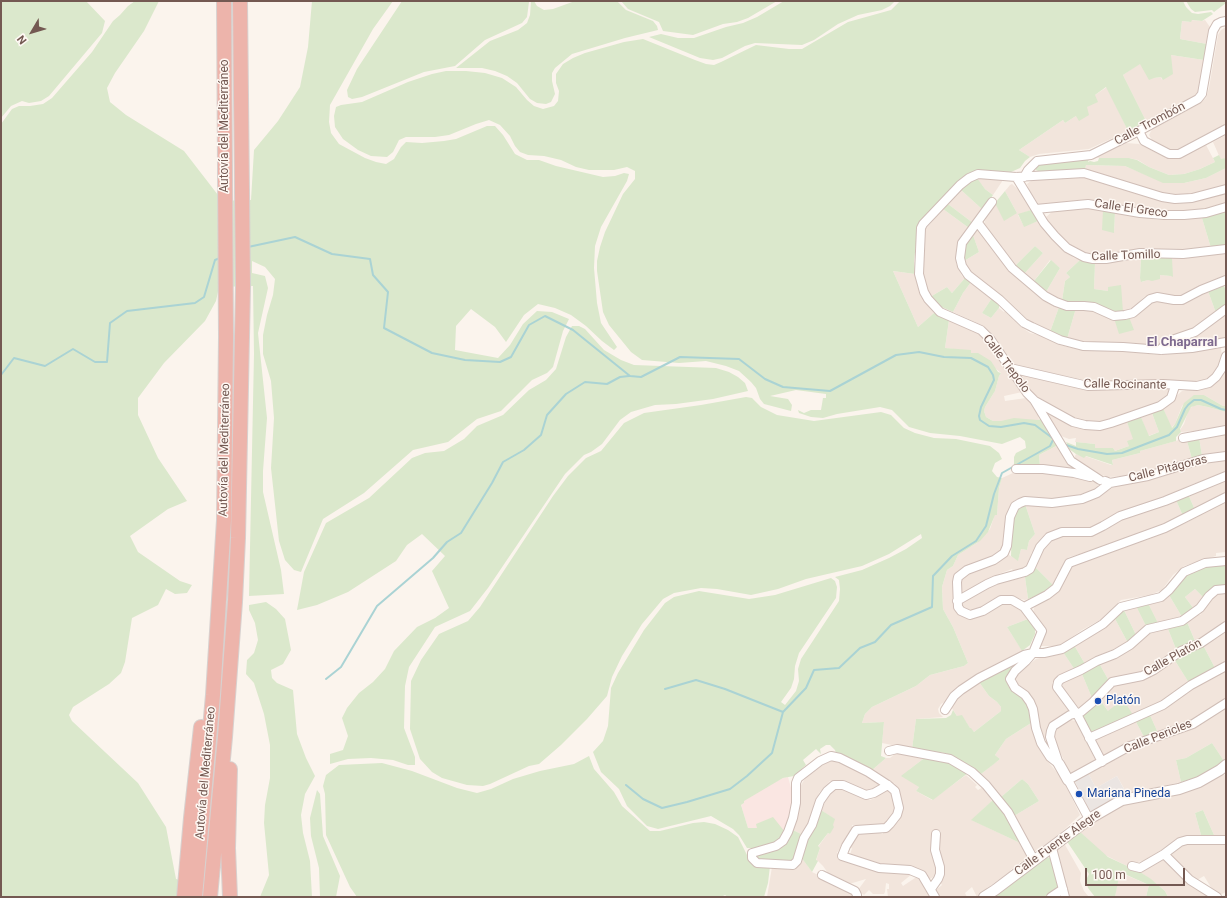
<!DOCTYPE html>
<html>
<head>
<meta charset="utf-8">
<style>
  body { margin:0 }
  #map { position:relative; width:1227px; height:898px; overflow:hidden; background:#fbf4ed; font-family:Roboto,sans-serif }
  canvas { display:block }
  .frame { position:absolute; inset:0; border:2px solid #745952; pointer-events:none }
  .north { position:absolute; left:12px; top:12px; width:40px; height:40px; -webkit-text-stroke:3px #fef8f3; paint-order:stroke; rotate:232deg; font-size:11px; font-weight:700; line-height:16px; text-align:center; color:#745952 }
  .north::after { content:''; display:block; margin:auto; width:14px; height:18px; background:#745952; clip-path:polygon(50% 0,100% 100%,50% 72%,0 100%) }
  .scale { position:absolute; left:1085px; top:868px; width:100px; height:18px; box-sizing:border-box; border:2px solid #745952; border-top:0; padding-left:5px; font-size:12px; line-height:14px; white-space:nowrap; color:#745952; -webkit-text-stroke:3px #fef8f3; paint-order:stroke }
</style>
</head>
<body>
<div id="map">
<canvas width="1227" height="898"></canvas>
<div class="frame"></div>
<div class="north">N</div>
<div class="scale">100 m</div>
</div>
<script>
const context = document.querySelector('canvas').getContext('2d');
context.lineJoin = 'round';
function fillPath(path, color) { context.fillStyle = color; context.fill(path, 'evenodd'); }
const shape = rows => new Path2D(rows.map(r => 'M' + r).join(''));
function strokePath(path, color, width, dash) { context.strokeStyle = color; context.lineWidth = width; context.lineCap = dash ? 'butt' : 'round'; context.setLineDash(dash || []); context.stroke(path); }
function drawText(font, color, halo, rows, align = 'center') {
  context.font = font + ' Roboto,sans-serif'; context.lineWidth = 3; context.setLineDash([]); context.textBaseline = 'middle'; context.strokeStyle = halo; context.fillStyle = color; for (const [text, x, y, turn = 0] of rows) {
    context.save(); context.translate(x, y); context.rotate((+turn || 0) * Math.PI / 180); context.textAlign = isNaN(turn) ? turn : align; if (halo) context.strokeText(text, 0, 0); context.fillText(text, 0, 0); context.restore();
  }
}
fillPath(shape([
  [1191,20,1202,21,1205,20,1210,27,1207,44,1180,39,1182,21,1191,22],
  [1226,27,1226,124,1177,150,1170,150,1152,140,1149,135,1152,129,1199,104,1206,98,1209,88,1218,35,1221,30],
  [1171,55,1204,60,1198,93,1185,101,1146,121,1123,75,1140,63,1154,78,1161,77,1162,80],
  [1107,87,1128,131,1089,149,1039,154,1030,157,1019,150,1063,120,1065,123,1076,116,1087,107,1095,95],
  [1226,135,1226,158,1221,160,1213,142],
  [1126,143,1139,144,1169,159,1174,159,1181,158,1206,145,1215,162,1200,169,1184,174,1169,175,1149,167,1138,160,1129,158,1099,158,1096,157],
  [1086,165,1125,166,1163,182,1184,183,1206,178,1226,168,1226,185,1212,189,1187,195,1163,193,1085,170],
  [982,177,1003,180,993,195,985,189,977,179],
  [1084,177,1157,199,1226,192,1226,204,1200,211,1158,212,1086,200,1039,205,1029,190,1027,184,1032,180],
  [1012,184,1021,192,1031,210,1018,215,1024,226,1038,221,1045,231,1065,251,1074,258,1080,260,1066,273,1070,277,1065,281,1062,301,1046,292,1060,268,1050,260,1034,281,1024,274,1043,253,1035,246,1015,266,984,224,986,218,995,203,1017,213,1005,191,1010,185],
  [961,190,983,210,973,223,948,204],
  [1088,208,1103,210,1114,233,1115,212,1158,220,1202,218,1211,248,1181,251,1117,253,1105,256,1091,256,1081,253,1067,244,1047,221,1046,217,1053,211],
  [943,209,969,228,960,241,956,253,956,263,962,276,965,278,952,293,947,287,930,297,924,280,924,231],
  [978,229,992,246,1059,307,1050,332,1030,323,966,267,964,261,979,252,973,235],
  [1226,252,1226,277,1186,295,1174,297,1153,294,1144,297,1133,308,1123,312,1108,291,1094,289,1095,263,1141,257,1140,278,1142,282,1160,275,1172,276,1172,258],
  [893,271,915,274,924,301,934,313,918,327],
  [971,282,992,298,982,313,991,318,999,308,1004,312,1005,311,1021,327,1030,333,1043,336,1060,345,1081,350,1120,351,1160,355,1221,348,1222,357,1219,366,1216,371,1209,379,1200,382,1090,381,1012,365,997,340,984,326,953,312,963,293],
  [1208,291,1216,313,1192,330,1170,336,1154,347,1089,343,1067,339,1076,308,1082,308,1129,317,1153,301,1160,301,1176,305,1185,303],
  [1226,314,1226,337,1209,342,1171,347,1171,344,1190,338,1203,332],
  [949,320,969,327,985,336,1022,392,1004,396,1005,401,1026,398,1037,409,1039,420,1001,421,993,421,986,417,984,411,985,407,995,391,999,376,1001,373,976,353,971,353,971,351,945,348],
  [1226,369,1226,406,1223,406,1204,395,1192,397,1182,406,1175,424,1171,428,1163,408,1182,391,1213,385,1218,381],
  [1020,374,1021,374,1135,388,1166,388,1169,389,1170,392,1168,395,1158,403,1115,419,1111,419,1111,420,1101,422,1090,422,1077,420,1069,416,1032,393,1019,376],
  [1198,405,1208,407,1226,412,1226,425,1208,430,1181,432,1180,430,1184,424,1189,409,1193,406],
  [1050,412,1073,426,1086,429,1107,429,1127,422,1134,439,1129,446,1115,451,1113,448,1095,448,1095,444,1075,442,1076,438,1069,439,1061,436,1048,415],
  [1152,413,1159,432,1148,436,1141,417],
  [1226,432,1226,451,1202,456,1199,437],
  [1179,440,1182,441,1187,441,1192,459,1129,476,1107,477,1097,473,1097,472,1081,463,1074,458,1076,454,1084,457,1085,456,1111,465,1113,464,1112,460,1140,453,1140,451],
  [1058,445,1077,469,1076,471,1040,467,1039,455],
  [1226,458,1226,473,1193,484,1161,498,1122,512,1118,512,1101,524,1088,528,1075,528,1061,530,1046,534,1041,539,1034,552,1032,552,1027,566,1014,572,1012,569,991,577,963,593,960,589,960,581,965,575,998,562,1009,555,1018,560,1021,549,1027,550,1029,541,1035,534,1025,504,1085,501,1094,499,1112,488,1122,485,1204,462],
  [1013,473,1040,473,1070,476,1095,481,1098,485,1097,489,1086,493,1067,497,1047,499,1030,497,1018,499,1014,501,1006,517,1003,546,999,553,997,553,981,562,962,568,957,572,954,578,953,588,954,601,963,615,1002,604,1009,603,1018,607,1028,619,1007,627,1023,652,972,678,957,688,945,702,941,704,938,709,939,713,943,717,916,719,912,749,882,743,884,722,862,723,865,714,872,707,916,686,930,675,964,666,968,663,953,627,943,609,942,587,947,570,953,566,958,555,977,543,990,529,995,514,997,515,999,488,1002,478],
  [1226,480,1226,494,1195,510,1188,494],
  [1176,500,1183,516,1169,523,1091,551,1069,557,1064,562,1060,573,1056,577,1058,578,1053,585,1035,567,1048,541,1061,535,1094,534,1105,530,1120,519],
  [1226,501,1226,552,1216,553,1216,556,1184,566,1173,575,1162,590,1150,595,1121,600,1100,620,1082,630,1064,643,1055,646,1041,646,1046,630,1033,613,1034,608,1036,605,1062,586,1072,565,1075,566,1078,563,1134,542,1147,540,1189,521],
  [1025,577,1028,599,1025,600,1005,596,998,598,985,606,973,610,965,609,961,604,989,586],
  [1195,589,1204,598,1194,609,1185,597],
  [1226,592,1226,621,1195,641,1187,622,1199,614,1200,615,1217,593],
  [1169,595,1182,617,1158,623,1148,603],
  [1136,606,1146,626,1136,635,1124,610],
  [1114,617,1128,643,1102,654,1085,664,1074,645],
  [1168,629,1176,649,1144,671,1109,681,1099,663,1134,647,1147,634,1152,632],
  [1226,629,1226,663,1215,668,1203,645],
  [1063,652,1075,670,1056,678,1052,683,1071,711,1051,724,1047,730,1046,738,1044,739,1038,720,1038,708,1031,695,1018,684,1016,679,1019,673,1036,659],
  [1174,659,1189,683,1161,702,1133,715,1108,711,1100,700,1115,686,1139,680],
  [1226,670,1226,699,1190,721,1158,733,1150,715,1171,704,1195,687],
  [1082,674,1092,698,1079,708,1062,687,1064,682],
  [979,682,989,696,997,702,1001,707,1001,711,974,732,970,728,962,716,957,716,950,705,958,696],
  [1226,708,1226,760,1224,761,1212,743,1186,758,1176,760,1181,782,1127,794,1117,776,1096,788,1088,773,1142,746,1187,731],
  [1071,720,1076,721,1096,761,1070,774,1057,745,1054,733,1062,724],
  [1136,722,1144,737,1104,757,1094,740],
  [1031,723,1041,750,1045,758,1064,781,1080,815,1050,843,1037,851,1033,851,1014,816,1039,801,1028,784,1022,779,1001,797,981,774,1000,759,995,755,1006,739],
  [895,754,900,754,923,758,923,759,909,770,919,787,916,791,932,800,966,775,977,785,975,787,978,790,983,787,990,795,990,798,992,801,972,820,1018,842,1021,845,1029,858,1019,863,1019,864,1013,870,1011,869,1010,872,987,888,988,889,977,897,972,887,965,893,967,897,939,897,936,890,942,885,940,882,937,845,941,832,940,831,932,834,931,846,937,869,935,876,930,879,922,871,910,866,877,864,850,855,852,848,850,847,859,833,873,831,883,834,883,831,889,830,899,821,897,820,902,805,899,790,894,783,892,783,871,771,886,758,890,758],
  [830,760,849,766,881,784,872,791,861,790,844,782,830,781,819,793,809,823,801,834,793,830,800,785,801,785,806,777],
  [1222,772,1226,776,1226,836,1214,835,1203,810,1195,813,1201,835,1188,836,1179,839,1143,861,1132,863,1129,867,1103,854,1078,830,1118,805],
  [842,788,870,800,875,798,885,790,890,791,892,792,896,806,891,818,885,824,857,826,852,825,852,827,837,853,839,854,837,858,876,871,912,874,901,883,903,886,918,876,932,897,888,897,887,889,889,889,889,884,886,883,885,892,884,894,873,894,869,890,864,895,858,890,866,879,849,884,830,876,823,866,818,861,816,861,820,848,818,847,828,833,830,834,834,819,821,810,830,793,833,790],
  [1064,843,1081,873,1080,881,1084,891,1089,897,1069,897,1056,855,1056,850],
  [1187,843,1226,843,1226,892,1220,895,1212,889,1204,876,1197,880,1180,865,1170,853,1180,846],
  [802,858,812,872,855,893,853,897,767,897,772,867,791,870,800,864],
  [1163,858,1207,895,1206,897,1168,897,1165,891,1158,885,1140,872],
  [1119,872,1149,885,1146,897,1115,897]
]), '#f2e5dc');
fillPath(shape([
  [788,777,793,795,793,800,786,830,754,848,741,805,744,803,743,801,771,784,783,778]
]), '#fae6e2');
fillPath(shape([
  [1088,773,1096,788,1117,776,1126,793,1097,809,1090,811,1074,780]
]), '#ebe5e2');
fillPath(shape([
  [1,1,86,1,105,21,102,33,49,96,41,101,29,103,22,101,11,106,1,118],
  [135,1,159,1,144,31,115,73,107,88,110,102,126,115,184,151,218,195,218,201,251,200,254,150,278,121,300,87,308,47,312,1,393,1,373,29,330,105,329,122,331,133,339,144,365,158,376,162,386,164,394,159,401,147,406,142,422,143,444,141,456,139,487,126,495,126,503,135,515,154,527,160,539,160,556,166,603,177,615,176,624,173,629,174,627,181,601,227,595,246,594,268,597,303,601,323,617,347,614,350,602,341,586,326,571,315,555,308,538,304,524,315,506,342,495,327,471,309,456,326,455,350,498,358,510,345,523,324,537,311,552,312,569,319,563,331,553,367,547,373,532,380,501,411,477,419,448,442,413,450,364,493,323,519,301,572,294,570,285,560,279,541,271,468,274,418,271,381,263,354,263,335,267,315,273,295,275,279,265,267,252,261,252,273,265,276,268,288,258,333,267,418,263,471,263,492,281,570,284,594,249,596,254,354,253,286,219,287,216,301,205,321,164,363,138,398,138,415,158,458,187,501,168,509,130,536,138,552,180,581,192,585,187,593,175,594,166,589,158,605,132,618,125,662,121,673,109,684,73,707,69,715,72,721,138,783,166,827,176,879,180,880,179,897,1,897,1,124,12,109,19,106,30,106,43,104,52,98,92,52,113,21,120,15,128,6],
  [402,1,528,1,529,2,527,17,522,23,485,40,455,66,424,72,362,97,352,99,348,97,347,90,357,69],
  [531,1,534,1,537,6,544,10,553,9,575,1,617,1,626,10,653,21,657,26,658,30,625,38,572,54,555,68,552,73,552,81,555,94,551,102,546,104,537,103,530,99,517,83,507,76,495,71,482,68,456,68,490,41,518,30,527,23,530,15],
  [621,1,777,1,748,18,737,22,723,24,693,35,663,31,659,22,628,9],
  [784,1,895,1,890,6,882,10,858,15,838,24,814,40,802,45,755,43,745,46,722,58,713,60,700,58,649,37,661,34,678,38,694,38,726,27,743,23,757,17],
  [900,1,1183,1,1186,7,1192,13,1198,14,1211,12,1213,14,1202,21,1192,20,1191,22,1182,21,1180,39,1207,44,1204,60,1171,55,1173,74,1163,80,1161,77,1154,78,1149,80,1140,64,1123,75,1146,121,1128,131,1106,87,1095,95,1098,102,1087,107,1089,115,1079,121,1076,116,1065,123,1063,120,1019,150,1030,157,1025,161,1020,168,1011,172,979,170,918,226,914,261,915,274,893,271,918,327,934,313,949,320,945,348,971,350,971,353,978,353,991,361,998,372,1001,373,999,376,995,391,985,407,984,411,986,417,993,421,1001,421,1014,418,1038,420,1041,419,1058,445,1039,455,1040,467,1014,467,1014,457,1016,453,1026,448,1025,441,1020,437,1002,444,960,436,930,433,909,427,892,410,880,407,837,414,823,418,811,417,799,413,798,410,804,413,811,410,821,410,823,398,826,398,826,394,796,390,770,396,788,399,792,405,791,411,764,404,760,399,756,388,751,382,739,371,726,366,706,361,679,363,642,360,631,352,609,325,603,312,597,271,597,261,600,247,605,232,623,194,635,179,635,171,627,167,614,170,589,170,576,167,561,160,544,156,528,155,520,152,515,146,510,136,500,125,489,120,476,124,449,135,435,137,406,137,399,140,393,152,387,157,371,156,358,150,343,139,335,127,334,116,336,107,341,105,362,102,408,82,432,74,446,71,466,71,485,73,502,78,516,87,527,100,534,106,543,109,554,106,558,101,559,91,556,83,556,74,563,64,573,58,585,53,624,42,643,39,695,60,706,64,714,65,721,62,756,45,789,49,802,49,848,22,891,10],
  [1186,1,1226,1,1226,3,1214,12,1212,10,1195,12,1191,9],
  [1219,155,1221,159,1226,158,1226,168,1206,178,1184,183,1163,183,1125,166,1086,165,1085,170,1040,172,1036,170,1035,167,1039,162,1089,159,1088,162,1090,161,1094,162,1098,161,1099,158,1129,158,1137,160,1149,167,1169,175,1184,174,1200,169,1215,162,1213,158],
  [977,178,985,189,993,195,983,210,961,190,967,184],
  [1005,191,1017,213,1004,221,995,203],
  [948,204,973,223,969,228,943,209],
  [1031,210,1038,221,1024,227,1018,214],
  [1103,210,1115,212,1114,233,1102,230],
  [1226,211,1226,246,1211,248,1202,218],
  [973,235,979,252,964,261,964,247],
  [1035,246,1043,253,1024,274,1015,266],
  [1141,257,1172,258,1173,277,1171,276,1160,275,1160,279,1152,281,1148,280,1141,282,1140,278],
  [1051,260,1060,268,1046,292,1034,281],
  [1080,260,1095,263,1094,289,1108,291,1108,287,1121,285,1123,312,1115,312,1108,309,1091,302,1062,301,1065,281,1070,277,1066,273],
  [965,278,971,282,963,293,953,312,937,305,930,297,947,287,952,293],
  [1224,285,1226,292,1226,306,1216,313,1208,291],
  [992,298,999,303,999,308,991,318,982,313],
  [1059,307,1076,308,1067,339,1050,332],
  [1129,317,1134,330,1119,334,1114,318],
  [572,326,579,326,585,329,604,350,621,360,634,365,716,368,729,372,738,377,745,383,748,391,713,399,676,404,655,405,631,412,620,420,602,444,591,452,584,455,565,474,488,588,470,611,435,627,409,667,405,686,404,728,415,757,415,765,408,765,393,760,371,758,348,759,330,764,330,754,343,750,348,736,342,718,347,708,359,693,373,682,385,669,394,651,417,627,435,618,449,608,432,571,445,556,422,534,407,545,396,561,348,592,317,605,297,610,304,572,326,523,369,498,412,458,425,453,444,451,464,439,477,426,503,415,529,390,546,380,556,369,566,337],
  [1194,395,1204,395,1223,406,1226,406,1226,412,1208,407,1198,405,1191,407,1180,429,1181,432,1176,437,1176,441,1140,451,1140,453,1112,460,1113,465,1086,456,1084,458,1076,454,1069,449,1066,442,1076,446,1076,442,1095,444,1095,448,1113,448,1115,451,1129,446,1127,441,1133,439,1127,422,1141,417,1149,436,1159,432,1152,413,1163,408,1172,428,1175,424,1184,403],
  [746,397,752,398,761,407,777,415,814,421,881,412,891,415,904,428,915,433,934,438,956,439,990,446,999,453,1002,459,995,463,992,471,997,477,1002,478,999,488,997,515,995,515,988,532,980,541,958,555,953,566,947,570,942,587,943,609,953,627,968,663,964,666,930,675,916,686,872,707,865,714,862,723,884,722,881,756,886,758,871,771,836,753,835,750,830,745,826,745,820,749,821,754,816,749,803,760,806,765,794,776,783,778,744,801,744,803,741,805,748,828,757,828,756,824,773,817,785,832,777,841,772,844,754,848,747,848,739,835,733,829,711,816,658,829,647,826,627,806,619,789,601,772,593,752,603,741,608,726,611,688,618,673,644,630,665,603,674,597,699,591,749,599,775,595,831,578,835,581,837,587,836,598,799,653,795,666,794,679,791,688,781,702,785,705,796,691,799,681,798,669,801,659,839,601,840,589,839,580,835,577,862,570,889,558,906,549,922,538,921,534,889,554,862,566,806,579,778,589,751,595,717,589,701,588,674,593,663,599,642,624,622,656,612,677,607,696,587,719,561,745,539,764,529,766,490,784,483,786,467,785,442,778,432,772,420,759,410,729,411,681,421,660,439,634,468,621,480,607,553,496,568,476,586,458,601,451,624,423,644,413,701,405],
  [1199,437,1202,456,1192,459,1187,441],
  [1188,494,1195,510,1183,516,1176,500],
  [1025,504,1035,534,1029,541,1027,550,1021,549,1018,561,1011,556,1012,524,1017,511],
  [1226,563,1226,585,1214,586,1204,598,1195,589,1185,597,1194,609,1182,617,1169,595,1186,574,1214,564],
  [1035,567,1053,585,1039,595,1028,599,1025,577,1029,574],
  [266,602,276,609,285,619,291,650,283,664,271,670,272,678,277,683,293,690,297,734,306,758,315,776,305,794,301,815,303,833,310,861,312,897,260,897,269,875,264,823,265,805,270,778,270,745,264,714,254,683,246,674,247,660,254,653,258,640,255,623,249,610,249,605],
  [1148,603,1158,623,1146,626,1136,606],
  [1124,610,1136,635,1128,643,1114,617],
  [1028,619,1035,629,1035,634,1030,645,1022,651,1007,627],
  [1187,622,1195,641,1176,649,1168,629],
  [1074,645,1085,664,1075,670,1063,652],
  [1203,645,1215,668,1189,683,1174,659,1182,654],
  [1025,659,1007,681,1009,687,1028,703,1031,714,1031,723,1006,739,995,755,1000,759,994,764,981,774,957,758,945,753,912,749,916,719,946,718,951,715,953,710,957,716,962,715,970,728,971,728,974,732,1001,711,1001,707,997,702,989,696,979,682],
  [1099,663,1109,681,1092,698,1082,674],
  [1123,699,1133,715,1090,734,1082,715,1100,700,1108,711],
  [1150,715,1158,733,1144,737,1136,722],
  [1212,743,1224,761,1198,777,1181,782,1176,760,1186,758],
  [589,756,594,769,614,792,622,806,650,831,660,831,693,823,704,822,715,824,728,830,738,837,750,861,770,866,768,883,764,897,728,897,725,895,721,897,357,897,350,887,326,835,325,794,323,786,326,775,339,765,382,763,412,771,457,788,477,793,491,789,513,779,540,771,574,764],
  [923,758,948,761,968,773,933,800,916,791,919,787,901,776,923,759],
  [1022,779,1028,784,1039,801,1014,816,1001,797],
  [317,790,320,794,323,836,340,876,336,897,320,897,319,868,311,836,310,818],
  [994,799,1004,811,1021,845,1018,842,971,820],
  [821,810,835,819,833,825,834,827,830,834,828,833,818,846,820,848,816,860,818,861,812,872,801,857,803,849],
  [1203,810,1206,817,1214,835,1201,835,1195,813],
  [793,830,801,834,797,847,796,857,791,861,758,860,754,856],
  [1078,830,1108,857,1140,872,1151,879,1165,891,1168,897,1146,897,1149,885,1120,872,1115,897,1095,897,1088,888,1086,880,1089,874,1066,840],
  [1047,857,1051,858,1059,885,1056,889,1044,897,993,897]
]), '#dbe8cc');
strokePath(shape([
  [248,247,295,237,332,254,370,259,373,275,388,292,384,328,432,353,465,360,500,362,511,357,529,325,545,316,573,330,630,376,641,377,680,357,739,359,765,379,783,387,830,391,896,355,919,352,944,357,971,358,988,367,993,375,994,380,981,407,979,416,980,420,989,426,1001,427,1024,423,1035,425,1055,440],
  [1,375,14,358,45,366,73,349,95,362,107,362,110,323,127,311,195,303,204,297,215,260,220,258],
  [1066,445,1078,449,1107,454,1122,453,1169,435,1177,427,1185,409,1188,405,1194,400,1201,400,1221,409,1226,410],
  [326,679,341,667,377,606,433,558,447,542,461,533,492,483,503,462,524,450,541,435,547,415,566,394,585,382,607,384,620,377,629,376],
  [665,689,696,680,725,689,783,712,806,688,814,670,839,668,860,648,875,642,891,625,932,607,933,576,952,556,976,541,986,526,994,494,1002,473,1050,446,1053,440],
  [626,785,643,799,662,808,687,802,730,789,747,776,772,753,783,712]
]), '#aad3d4', 2);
const minor = shape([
  [1139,131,1144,141,1169,154,1179,154,1226,129],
  [1016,177,1044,223,1055,236,1067,248,1084,257,1093,259,1106,259,1140,253,1183,254,1226,249],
  [1024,177,1028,170,1037,161,1091,155,1139,131,1198,99,1202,94,1213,31,1217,24,1221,22,1226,21],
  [992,202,962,243,960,258,962,266,968,275,1000,300,1024,323,1032,327,1060,340,1083,346,1123,347,1161,350,1192,348,1226,342],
  [1036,209,1088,204,1140,213,1164,215,1184,215,1206,213,1226,207],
  [978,223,1012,268,1045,296,1056,302,1067,306,1084,306,1094,307,1114,316,1125,315,1133,313,1150,299,1157,297,1174,300,1182,300,1201,290,1226,280],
  [1161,350,1166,342,1195,332,1226,309],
  [1010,368,1088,386,1163,384,1197,386,1209,383,1216,377,1222,368,1226,356],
  [1035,401,1073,422,1085,425,1100,426,1111,423,1160,406,1171,398,1175,386],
  [1183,438,1226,430],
  [1016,469,1043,469,1074,473,1090,477],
  [1100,480,1071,461,1034,400,1027,393,991,340,981,330,940,312,928,299,924,292,919,274,921,228,923,224,960,185,969,178,978,174,1016,177,1084,173,1162,197,1175,199,1192,198,1226,189],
  [1105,481,1110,483,1148,476,1203,459,1226,456],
  [957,601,987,584,996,580,1025,572,1030,569,1040,547,1049,537,1062,532,1091,532,1103,526,1120,516,1165,501,1226,476],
  [1024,607,1047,595,1056,588,1069,563,1165,528,1226,497],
  [945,710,954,696,961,690,979,678,1024,655,1033,653,1044,653,1062,649,1103,624,1121,607,1161,597,1169,590,1184,572,1205,563,1226,561],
  [1089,738,1163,705,1191,685,1226,666],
  [889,751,897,749,950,759,972,772,986,785,1008,812,1034,860],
  [1102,762,1077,714,1057,687,1058,682,1061,679,1081,670,1097,661,1115,654,1130,645,1148,629,1182,621,1200,608,1209,596,1216,590,1226,589],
  [1059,764,1050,757,1041,743,1036,728,1033,709,1030,702,1025,695,1015,688,1010,679,1015,671,1026,661,1033,653,1042,631,1024,607,1012,600,1001,600,983,611,970,615,961,611,958,607,957,582,958,577,967,570,994,560,1004,553,1007,546,1010,517,1015,506,1020,503,1025,501,1052,503,1082,499,1097,493,1110,483],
  [1059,764,1050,737,1051,731,1053,726,1070,715,1081,712,1093,702,1112,682,1142,676,1154,670,1181,651,1201,643,1226,626],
  [888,785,874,793,866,795,843,785,834,785,827,791,820,801,812,825,804,838,797,861,793,865,757,863,752,858,752,853,776,846,783,841,788,832,793,818,796,803,796,783,798,778,820,761,831,756,840,758,868,772,888,785,895,791,899,808,897,815,890,824,886,828,856,830,846,846,842,856,879,868,910,870,922,875,935,897],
  [1089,819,1068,780,1130,746,1193,724,1226,703],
  [1052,848,1065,897],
  [1164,854,1190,880,1217,897],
  [1132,866,1140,868,1164,854,1180,842,1187,840,1226,840],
  [822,875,855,891,857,895,857,897],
  [931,889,938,879,940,874,940,867,935,850,936,834],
  [1051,897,1063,889]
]);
const tertiary = shape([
  [1059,764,1068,780],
  [984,897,995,890,1089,819,1122,800,1179,789,1199,782,1220,770,1226,765]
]);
const motorway = shape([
  [184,897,191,818,201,727],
  [195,897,213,695,224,520,226,337,224,1],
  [210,897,225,737,235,602,238,538,243,286,240,1],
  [230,897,228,848,230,769]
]);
strokePath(minor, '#cfbdb6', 10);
strokePath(tertiary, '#cfbdb6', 12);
strokePath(motorway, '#d8d1cf', 16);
strokePath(minor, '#fff', 8);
strokePath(tertiary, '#fff', 10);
strokePath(motorway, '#edb4ab', 14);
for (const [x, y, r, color] of [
  [1098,701,4,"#1a4fb4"],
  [1079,794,4,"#1a4fb4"]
]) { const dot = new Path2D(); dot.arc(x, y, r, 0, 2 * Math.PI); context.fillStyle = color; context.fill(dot); strokePath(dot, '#fef8f3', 1.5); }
drawText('12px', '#745952', '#fef8f3', [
  ["Calle Trombón",1150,124,-28],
  ["Autovía del Mediterráneo",225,126,-90],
  ["Calle El Greco",1131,209,8],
  ["Calle Tomillo",1126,256,-2],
  ["Calle Tiepolo",1006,364,53],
  ["Calle Rocinante",1125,385,1],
  ["Autovía del Mediterráneo",225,450,-89],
  ["Calle Pitágoras",1168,469,-14],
  ["Calle Platón",1173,658,-29],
  ["Calle Pericles",1158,737,-22],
  ["Autovía del Mediterráneo",206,773,-85],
  ["Calle Fuente Alegre",1058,843,-36]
]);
drawText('12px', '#164399', '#fef8f3', [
  ["Platón",1106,701],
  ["Mariana Pineda",1087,794]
], 'left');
drawText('bold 13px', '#7e6a8f', '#fef8f3', [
  ["El Chaparral",1182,343]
]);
</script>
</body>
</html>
